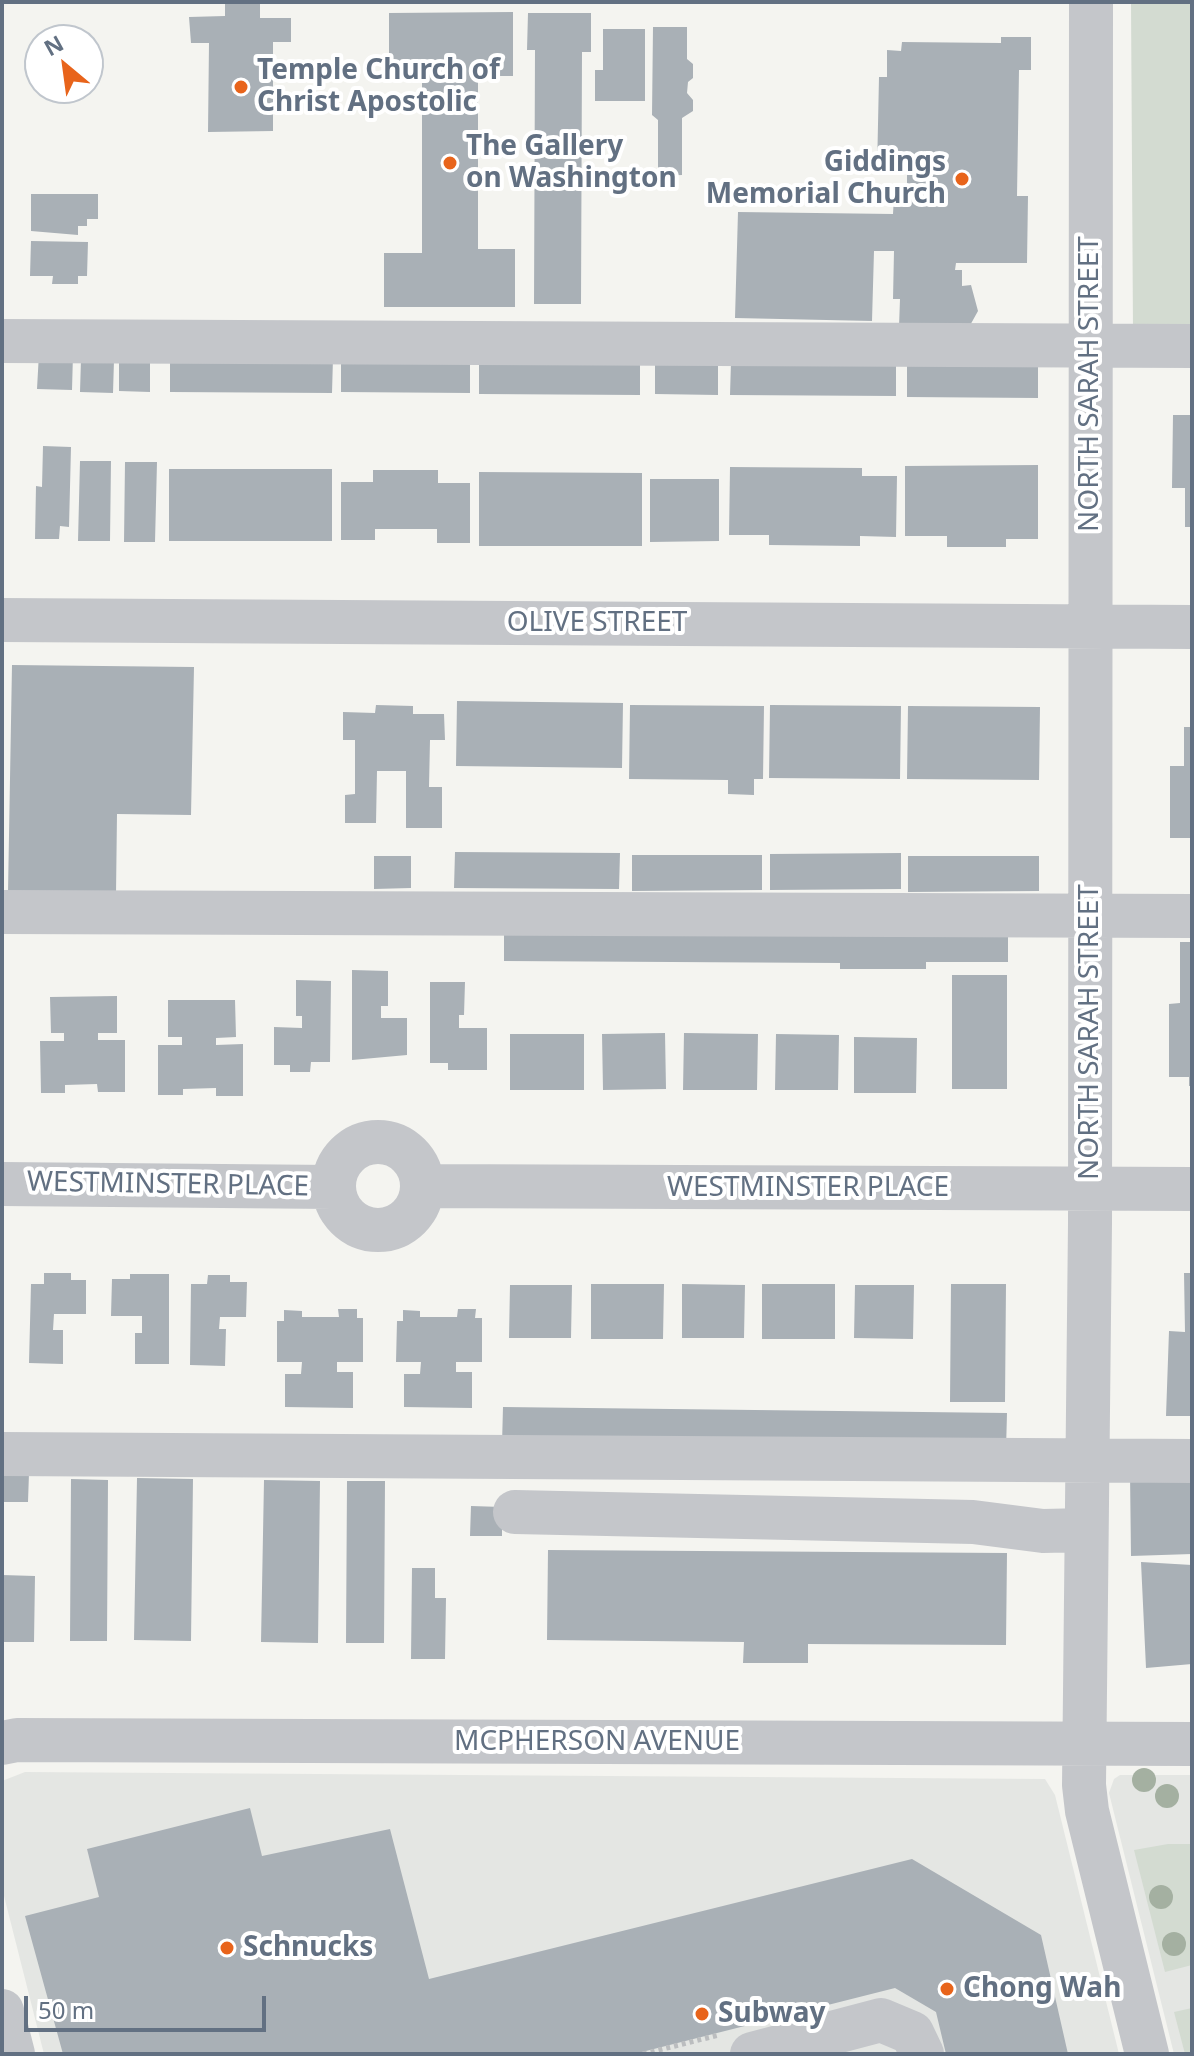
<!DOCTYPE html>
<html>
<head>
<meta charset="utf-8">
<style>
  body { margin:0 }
  #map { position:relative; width:1194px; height:2056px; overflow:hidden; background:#f4f4f0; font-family:"Noto Sans",sans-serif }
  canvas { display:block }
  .frame { position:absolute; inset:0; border:4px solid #627082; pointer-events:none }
  .north { position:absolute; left:24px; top:24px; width:80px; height:80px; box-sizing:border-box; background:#fff; border:2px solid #c0c6cd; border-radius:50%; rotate:331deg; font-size:22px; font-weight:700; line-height:32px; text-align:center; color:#627082 }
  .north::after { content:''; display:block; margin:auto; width:28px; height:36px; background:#e8641b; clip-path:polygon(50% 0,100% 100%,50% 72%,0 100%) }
  .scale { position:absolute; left:24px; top:1996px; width:242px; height:36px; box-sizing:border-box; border:4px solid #627082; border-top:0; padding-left:10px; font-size:24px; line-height:28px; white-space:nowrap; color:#627082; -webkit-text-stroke:6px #fff; paint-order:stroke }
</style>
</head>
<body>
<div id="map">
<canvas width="1194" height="2056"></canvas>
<div class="frame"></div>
<div class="north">N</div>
<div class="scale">50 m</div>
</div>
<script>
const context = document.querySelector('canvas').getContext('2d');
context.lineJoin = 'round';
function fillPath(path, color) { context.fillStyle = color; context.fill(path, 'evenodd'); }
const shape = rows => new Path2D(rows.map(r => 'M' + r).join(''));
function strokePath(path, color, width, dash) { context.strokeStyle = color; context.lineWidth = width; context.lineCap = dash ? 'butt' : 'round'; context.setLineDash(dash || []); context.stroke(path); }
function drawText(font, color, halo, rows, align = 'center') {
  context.font = font + ' "Noto Sans",sans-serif'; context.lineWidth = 8; context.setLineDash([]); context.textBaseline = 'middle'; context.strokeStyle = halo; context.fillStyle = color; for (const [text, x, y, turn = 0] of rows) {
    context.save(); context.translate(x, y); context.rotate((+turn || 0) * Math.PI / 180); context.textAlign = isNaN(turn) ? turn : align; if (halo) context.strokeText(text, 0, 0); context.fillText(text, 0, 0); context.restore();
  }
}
fillPath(shape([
  [25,1772,1045,1779,1055,1795,1119,2054,44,2054,2,1888,2,1781],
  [1120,1775,1192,1775,1192,2054,1174,2054,1109,1793,1114,1779]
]), '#e4e6e3');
fillPath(shape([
  [1131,2,1192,2,1192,332,1133,332],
  [1168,1844,1192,1844,1192,1965,1165,1972,1134,1850],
  [1192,2008,1192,2054,1185,2054,1174,2012]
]), '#d3dbd1');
fillPath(shape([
  [225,3,260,3,260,18,291,18,291,42,273,42,273,131,208,132,209,43,191,43,189,17,225,16],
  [513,12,513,76,478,76,478,249,515,249,515,307,384,307,384,253,422,253,422,78,389,77,389,13],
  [528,13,591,13,591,52,582,52,581,304,534,304,535,50,527,50],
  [653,27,687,27,687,59,693,64,693,78,688,82,687,93,693,100,693,111,682,118,682,175,658,176,658,120,652,115],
  [603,29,645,29,645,101,595,101,595,70,603,70],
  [1001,37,1031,37,1031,70,1019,70,1017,196,1028,196,1027,263,956,263,955,270,962,270,962,286,971,285,978,311,968,329,899,327,900,299,893,299,894,251,874,251,872,321,735,318,738,212,893,214,894,196,900,196,901,186,907,186,907,172,877,171,879,77,887,77,887,50,901,51,902,42,1001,43],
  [31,194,98,194,98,219,87,219,87,226,78,226,78,235,31,231],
  [31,241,88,242,87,276,78,276,78,284,52,284,53,276,30,276],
  [39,353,73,354,72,390,37,389],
  [170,357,333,358,332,393,170,392],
  [341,357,470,359,470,393,341,392],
  [81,359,114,360,113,393,80,392],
  [119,359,150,360,150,392,119,391],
  [479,360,640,360,640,395,479,394],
  [655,360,718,361,718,395,655,394],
  [731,362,896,363,896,396,730,395],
  [907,365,1038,365,1038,398,907,397],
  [1173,415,1192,415,1192,527,1185,527,1185,488,1172,488],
  [43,446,71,447,69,527,60,526,59,539,35,539,36,486,42,487],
  [80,461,111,461,110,541,78,541],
  [125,462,157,462,155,542,124,542],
  [1038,465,1038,539,1006,539,1006,547,947,547,947,536,905,536,905,466],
  [730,467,862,468,862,476,897,476,896,537,860,536,860,546,769,545,769,535,729,535],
  [169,469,332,469,332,541,169,541],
  [373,470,438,470,438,483,470,483,470,543,437,543,437,529,375,529,375,540,341,540,341,482,373,482],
  [479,472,642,473,642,546,479,546],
  [650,479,719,479,719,541,650,542],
  [12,665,194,667,191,815,117,814,116,894,8,892],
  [457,701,623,703,622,768,456,766],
  [376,705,413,706,413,714,444,714,445,740,430,740,429,787,442,787,442,828,406,828,406,771,377,771,376,823,345,823,345,795,355,794,355,740,343,740,343,712,375,713],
  [630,705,764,706,763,779,754,779,754,795,728,794,728,780,629,779],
  [770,705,901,706,900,779,769,778],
  [908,706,1040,707,1039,780,907,779],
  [1184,727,1192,727,1192,838,1170,838,1170,766,1184,766],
  [455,852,620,853,619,889,454,888],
  [901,853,901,889,770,890,770,854],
  [632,855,762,855,762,890,632,891],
  [374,856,411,856,411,888,374,889],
  [908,856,1039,856,1039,891,908,892],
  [504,925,1008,928,1008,962,926,962,926,969,840,969,840,963,504,961],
  [1180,942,1192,942,1192,1086,1189,1086,1189,1077,1169,1077,1169,1004,1180,1003],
  [352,970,388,971,388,1006,381,1006,381,1018,407,1018,407,1055,352,1060],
  [952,975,1007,975,1007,1089,952,1089],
  [296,980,331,981,330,1062,311,1062,310,1072,290,1072,290,1065,274,1065,274,1027,302,1028,302,1016,296,1016],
  [430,982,465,982,464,1015,459,1015,459,1028,487,1028,487,1070,448,1070,448,1063,430,1063],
  [117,996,117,1033,98,1033,98,1040,125,1040,125,1092,98,1092,97,1084,65,1085,65,1093,41,1093,40,1041,64,1041,64,1033,51,1033,50,997],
  [168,1000,235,1000,236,1037,216,1038,216,1045,243,1044,243,1096,216,1096,216,1088,183,1089,183,1095,158,1095,158,1045,182,1045,182,1037,168,1037],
  [665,1033,666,1089,603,1090,602,1034],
  [684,1033,758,1034,757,1090,683,1090],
  [510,1034,584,1034,584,1090,510,1090],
  [776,1034,839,1035,838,1090,775,1090],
  [854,1037,917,1038,916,1093,854,1093],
  [44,1273,71,1273,71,1280,86,1280,86,1314,54,1314,53,1330,63,1330,63,1364,29,1363,31,1284,44,1284],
  [1184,1273,1192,1273,1192,1416,1166,1416,1169,1331,1185,1332],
  [130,1274,169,1274,169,1364,135,1364,135,1333,142,1333,142,1316,111,1316,112,1279,130,1279],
  [208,1275,230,1275,230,1282,247,1282,246,1317,220,1317,219,1329,226,1329,225,1366,190,1365,191,1284,207,1284],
  [591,1284,664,1284,663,1339,591,1339],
  [682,1284,745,1285,744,1338,682,1338],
  [762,1284,835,1284,835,1339,762,1339],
  [951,1284,1006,1284,1005,1402,950,1402],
  [510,1285,572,1285,571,1338,509,1338],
  [855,1285,914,1285,913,1339,854,1338],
  [338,1309,357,1309,357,1318,363,1318,363,1362,337,1362,337,1372,353,1372,353,1408,285,1407,285,1374,301,1374,302,1362,277,1362,277,1321,284,1321,284,1310,302,1311,302,1317,339,1317],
  [458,1309,476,1309,475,1318,482,1318,482,1362,456,1362,456,1372,472,1372,472,1408,404,1407,404,1374,420,1374,421,1362,396,1362,397,1321,403,1321,403,1310,420,1311,420,1317,457,1317],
  [503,1407,1007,1413,1006,1450,502,1444],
  [2,1473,29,1473,28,1502,2,1502],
  [1130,1473,1192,1474,1192,1554,1131,1556],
  [137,1478,193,1479,191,1641,134,1640],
  [71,1479,108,1480,107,1641,70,1641],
  [264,1480,320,1481,318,1643,261,1642],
  [347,1481,385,1481,384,1643,346,1643],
  [471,1506,502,1507,502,1536,470,1536],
  [548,1550,1007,1553,1006,1645,808,1644,808,1663,743,1663,744,1642,547,1640],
  [1141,1562,1192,1565,1192,1664,1146,1668],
  [412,1568,435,1568,435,1598,446,1598,445,1659,411,1659],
  [2,1575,35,1576,34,1642,2,1642],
  [250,1808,262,1856,390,1829,429,1979,912,1859,1041,1935,1068,2054,946,2054,936,2012,895,1988,634,2054,63,2054,25,1916,99,1897,87,1849]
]), '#a9b0b6');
strokePath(shape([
  [643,2054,719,2035]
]), '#bbbdbf', 5, [4, 4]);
strokePath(shape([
  [1091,2,1090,1223,1084,1785,1087,1811,1147,2054],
  [2,341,1192,346],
  [2,620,1192,627],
  [2,912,1192,916],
  '334 1186a44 44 0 1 1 88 0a44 44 0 1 1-88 0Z',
  [2,1184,333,1187],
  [423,1186,1192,1189],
  [2,1454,1192,1461],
  [515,1512,973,1522,1043,1531,1086,1530],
  [2,1743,17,1740,1192,1744],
  [2,2011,13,2054],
  [752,2054,881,2020,912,2033,922,2054]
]), '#c4c6ca', 44);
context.fillStyle = '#a4b0a1';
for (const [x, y] of [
  [1144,1780],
  [1167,1796],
  [1161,1897],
  [1174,1944]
]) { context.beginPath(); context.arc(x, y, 12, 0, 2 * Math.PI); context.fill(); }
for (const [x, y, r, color] of [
  [241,87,8,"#e8641b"],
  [450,163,8,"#e8641b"],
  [962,179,8,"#e8641b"],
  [227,1948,8,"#e8641b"],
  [947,1989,8,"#e8641b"],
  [702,2014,8,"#e8641b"]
]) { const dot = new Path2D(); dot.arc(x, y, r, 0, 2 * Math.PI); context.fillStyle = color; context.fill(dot); strokePath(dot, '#fff', 3); }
drawText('bold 28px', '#627082', '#fff', [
  ["Temple Church of",257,71],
  ["Christ Apostolic",257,103],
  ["The Gallery",466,147],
  ["on Washington",466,179],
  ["Giddings",946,163,"right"],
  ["Memorial Church",946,195,"right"],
  ["Schnucks",243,1948],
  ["Chong Wah",963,1989],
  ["Subway",718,2014]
], 'left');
drawText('28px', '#627082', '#fff', [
  ["NORTH SARAH STREET",1090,384,-90],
  ["OLIVE STREET",597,623],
  ["NORTH SARAH STREET",1090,1032,-90],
  ["WESTMINSTER PLACE",168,1185,1],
  ["WESTMINSTER PLACE",808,1188],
  ["MCPHERSON AVENUE",597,1742]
]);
</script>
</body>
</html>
